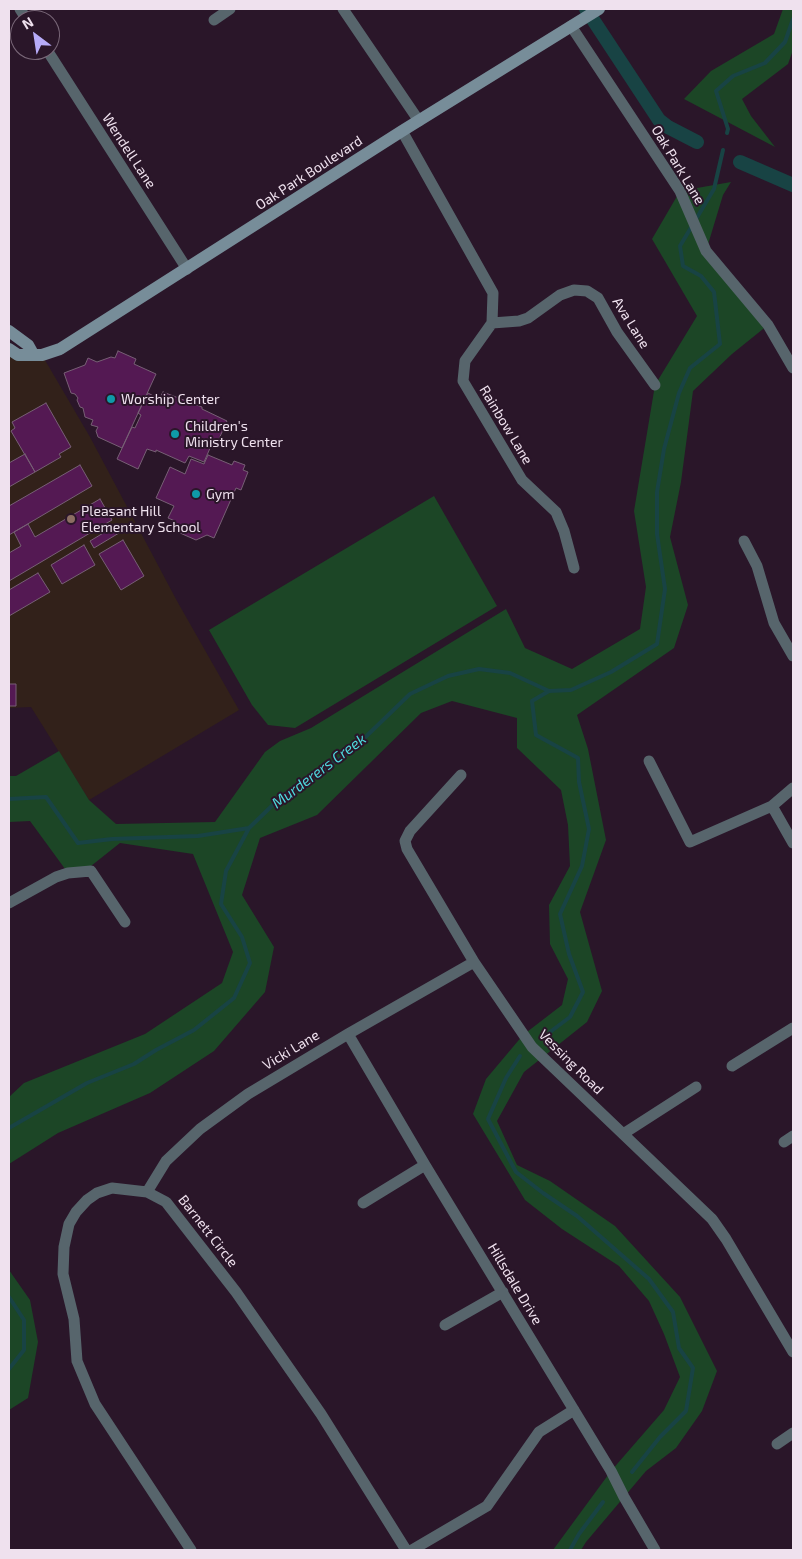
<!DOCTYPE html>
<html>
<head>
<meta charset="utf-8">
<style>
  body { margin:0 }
  #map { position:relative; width:802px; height:1559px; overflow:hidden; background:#2a1629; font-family:"Exo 2",sans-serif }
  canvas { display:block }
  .frame { position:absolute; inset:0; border:10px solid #efe1ee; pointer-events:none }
  .north { position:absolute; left:10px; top:10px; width:50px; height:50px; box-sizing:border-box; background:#2a1629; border:1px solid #796778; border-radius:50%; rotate:329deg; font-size:14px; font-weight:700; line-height:20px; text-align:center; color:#efe1ee }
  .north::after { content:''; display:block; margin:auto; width:18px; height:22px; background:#b7abf8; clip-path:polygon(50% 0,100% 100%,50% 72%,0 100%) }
</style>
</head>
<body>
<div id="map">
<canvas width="802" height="1559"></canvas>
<div class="frame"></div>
<div class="north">N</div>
</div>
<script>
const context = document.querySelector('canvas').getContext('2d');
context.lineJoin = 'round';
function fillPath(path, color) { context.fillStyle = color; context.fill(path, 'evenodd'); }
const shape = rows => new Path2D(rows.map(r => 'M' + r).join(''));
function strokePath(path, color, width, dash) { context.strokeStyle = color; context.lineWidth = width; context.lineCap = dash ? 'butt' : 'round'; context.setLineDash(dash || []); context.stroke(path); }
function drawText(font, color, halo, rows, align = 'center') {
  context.font = font + ' "Exo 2",sans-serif'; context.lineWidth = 4; context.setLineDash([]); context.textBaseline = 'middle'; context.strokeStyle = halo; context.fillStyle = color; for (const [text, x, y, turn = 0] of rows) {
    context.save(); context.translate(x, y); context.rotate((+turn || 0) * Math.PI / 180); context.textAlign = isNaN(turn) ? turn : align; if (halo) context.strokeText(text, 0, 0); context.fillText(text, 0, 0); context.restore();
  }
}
fillPath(shape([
  [9,349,42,355,90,437,177,601,239,710,89,800,31,707,9,708]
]), '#32211a');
fillPath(shape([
  [783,9,793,9,793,50,788,64,742,99,751,116,775,147,684,99,711,71,774,34],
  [731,182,723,195,706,251,768,325,732,354,693,391,681,482,670,537,688,605,674,648,577,715,588,749,606,840,580,912,602,991,587,1022,524,1072,497,1121,517,1165,550,1181,615,1226,680,1297,717,1371,702,1411,676,1448,646,1471,586,1542,581,1550,553,1550,611,1471,664,1410,680,1377,664,1334,649,1301,619,1266,562,1229,525,1200,473,1114,486,1079,523,1035,562,1005,568,979,550,944,549,905,570,866,568,825,561,790,517,748,517,718,452,701,421,713,317,815,260,838,242,895,274,947,265,992,214,1051,150,1093,58,1133,9,1164,9,1097,24,1083,145,1034,222,983,233,952,193,854,120,843,91,866,68,873,30,821,9,822,9,776,16,776,59,751,89,800,116,824,215,822,265,752,280,741,311,728,506,609,525,648,572,669,640,629,646,587,634,511,655,385,697,316,652,239,680,191],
  [434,496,497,606,295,728,268,725,252,705,209,630],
  [9,1270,30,1300,38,1342,28,1398,9,1410]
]), '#1c4626');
strokePath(shape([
  [727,133,728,129,716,91,733,76,765,63,785,42,793,19],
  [549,691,532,701,536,735,578,758,579,782,589,829,582,866,560,914,569,954,583,992,570,1017,550,1032],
  [9,799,46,797,78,843,112,839,198,836,249,828],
  [520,1056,506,1078,488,1119,516,1172,543,1193,577,1216,649,1279,673,1312,679,1348,693,1368,686,1411,660,1437,632,1472],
  [9,1128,87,1083,134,1064,156,1050,194,1030,234,998,250,963,242,937,221,904,226,871,249,828,279,799,351,751,410,694,448,676,479,669,510,673,549,691,571,690,611,672,657,644,665,589,657,534,657,492,664,449,679,393,690,368,720,344,714,292,701,276,683,266,680,246,714,189,723,150],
  [9,1297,24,1320,24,1350,9,1369],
  [570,1550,579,1534,603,1502]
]), '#184344', 4);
strokePath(shape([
  [586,9,659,120,668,127,697,142],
  [740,162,793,185]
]), '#184344', 14);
const building = shape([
  [118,351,136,359,134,364,156,374,122,448,98,437,96,431,98,427,91,425,93,420,85,417,83,408,80,407,77,400,78,398,75,394,71,393,64,373,85,365,88,358,97,362,111,357,115,358,118,351],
  [163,392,202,407,202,409,227,421,218,441,214,439,204,462,189,456,185,463,156,450,156,452,147,449,138,469,117,459,132,427,135,428,141,415,138,413,148,393,159,399,163,392],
  [46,403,71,447,59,454,61,457,35,472,11,431,15,428,12,422,46,403],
  [25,454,35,472,9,487,9,463,25,454],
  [208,455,232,465,234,461,245,465,243,470,248,472,241,490,236,488,214,538,207,535,196,540,180,533,175,521,168,518,174,506,156,498,170,467,185,474,191,459,204,464,208,455],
  [80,465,92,486,9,535,9,506,80,465],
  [100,499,112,520,9,581,9,553,21,546,14,532,28,524,35,537,100,499],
  [115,526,119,533,94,548,90,541,115,526],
  [123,540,144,576,121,590,99,554,123,540],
  [84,545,95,565,62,584,51,565,84,545],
  [38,573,50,592,9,616,9,590,38,573],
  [9,684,16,684,16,706,9,706,9,684]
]);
fillPath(building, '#541953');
strokePath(building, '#775f75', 1);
strokePath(shape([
  [20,9,27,20],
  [343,9,419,121],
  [214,20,230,9],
  [571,26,680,191,706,251,768,325,793,368],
  [47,50,187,269],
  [402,131,493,293,492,323,465,361,463,381,522,480,556,512,564,531,574,568],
  [492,323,519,321,528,318,560,295,574,290,587,291,598,298,617,332,655,385],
  [744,541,757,566,774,623,793,656],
  [649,761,690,842,772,806,793,788],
  [461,775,410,831,405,841,407,849,474,962,532,1047,712,1219,726,1239,793,1352],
  [772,806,793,843],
  [9,903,56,877,68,873,91,871,125,922],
  [348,1034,425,1165,611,1471,624,1497,655,1550],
  [732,1066,793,1028],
  [623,1134,696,1087],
  [784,1142,793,1136],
  [147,1192,166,1161,200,1129,248,1094,348,1034,474,962],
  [363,1203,425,1165],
  [445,1325,503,1292],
  [777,1444,793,1433],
  [191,1550,95,1404,77,1361,74,1319,63,1274,64,1247,69,1224,76,1212,87,1200,97,1193,112,1188,147,1192,166,1202,236,1292,321,1414,406,1550],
  [412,1550,487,1506,539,1432,574,1410]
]), '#57656c', 11);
strokePath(shape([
  [9,331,28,345,33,354],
  [9,349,18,355,42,355,60,349,402,131,599,9]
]), '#778d99', 12);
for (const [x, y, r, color] of [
  [111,399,5,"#0f9aa8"],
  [175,434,5,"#0f9aa8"],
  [196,494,5,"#0f9aa8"],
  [71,519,5,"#8d6e63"]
]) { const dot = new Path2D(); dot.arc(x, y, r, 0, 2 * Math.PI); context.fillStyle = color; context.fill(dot); strokePath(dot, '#2a1629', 2); }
drawText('14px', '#efe1ee', '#2a1629', [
  ["Wendell Lane",129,151,57],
  ["Oak Park Lane",678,165,59],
  ["Oak Park Boulevard",309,173,-33],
  ["Ava Lane",631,323,58],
  ["Rainbow Lane",506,425,59],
  ["Vicki Lane",291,1050,-31],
  ["Vessing Road",571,1062,45],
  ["Barnett Circle",208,1231,52],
  ["Hillsdale Drive",515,1284,59]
]);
drawText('14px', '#efe1ee', '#2a1629', [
  ["Worship Center",121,399],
  ["Children's",185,426],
  ["Ministry Center",185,442],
  ["Gym",206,494],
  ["Pleasant Hill",81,511],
  ["Elementary School",81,527]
], 'left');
drawText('italic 15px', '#4ed9dd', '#2a1629', [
  ["Murderers Creek",319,771,-37]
]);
</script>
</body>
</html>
